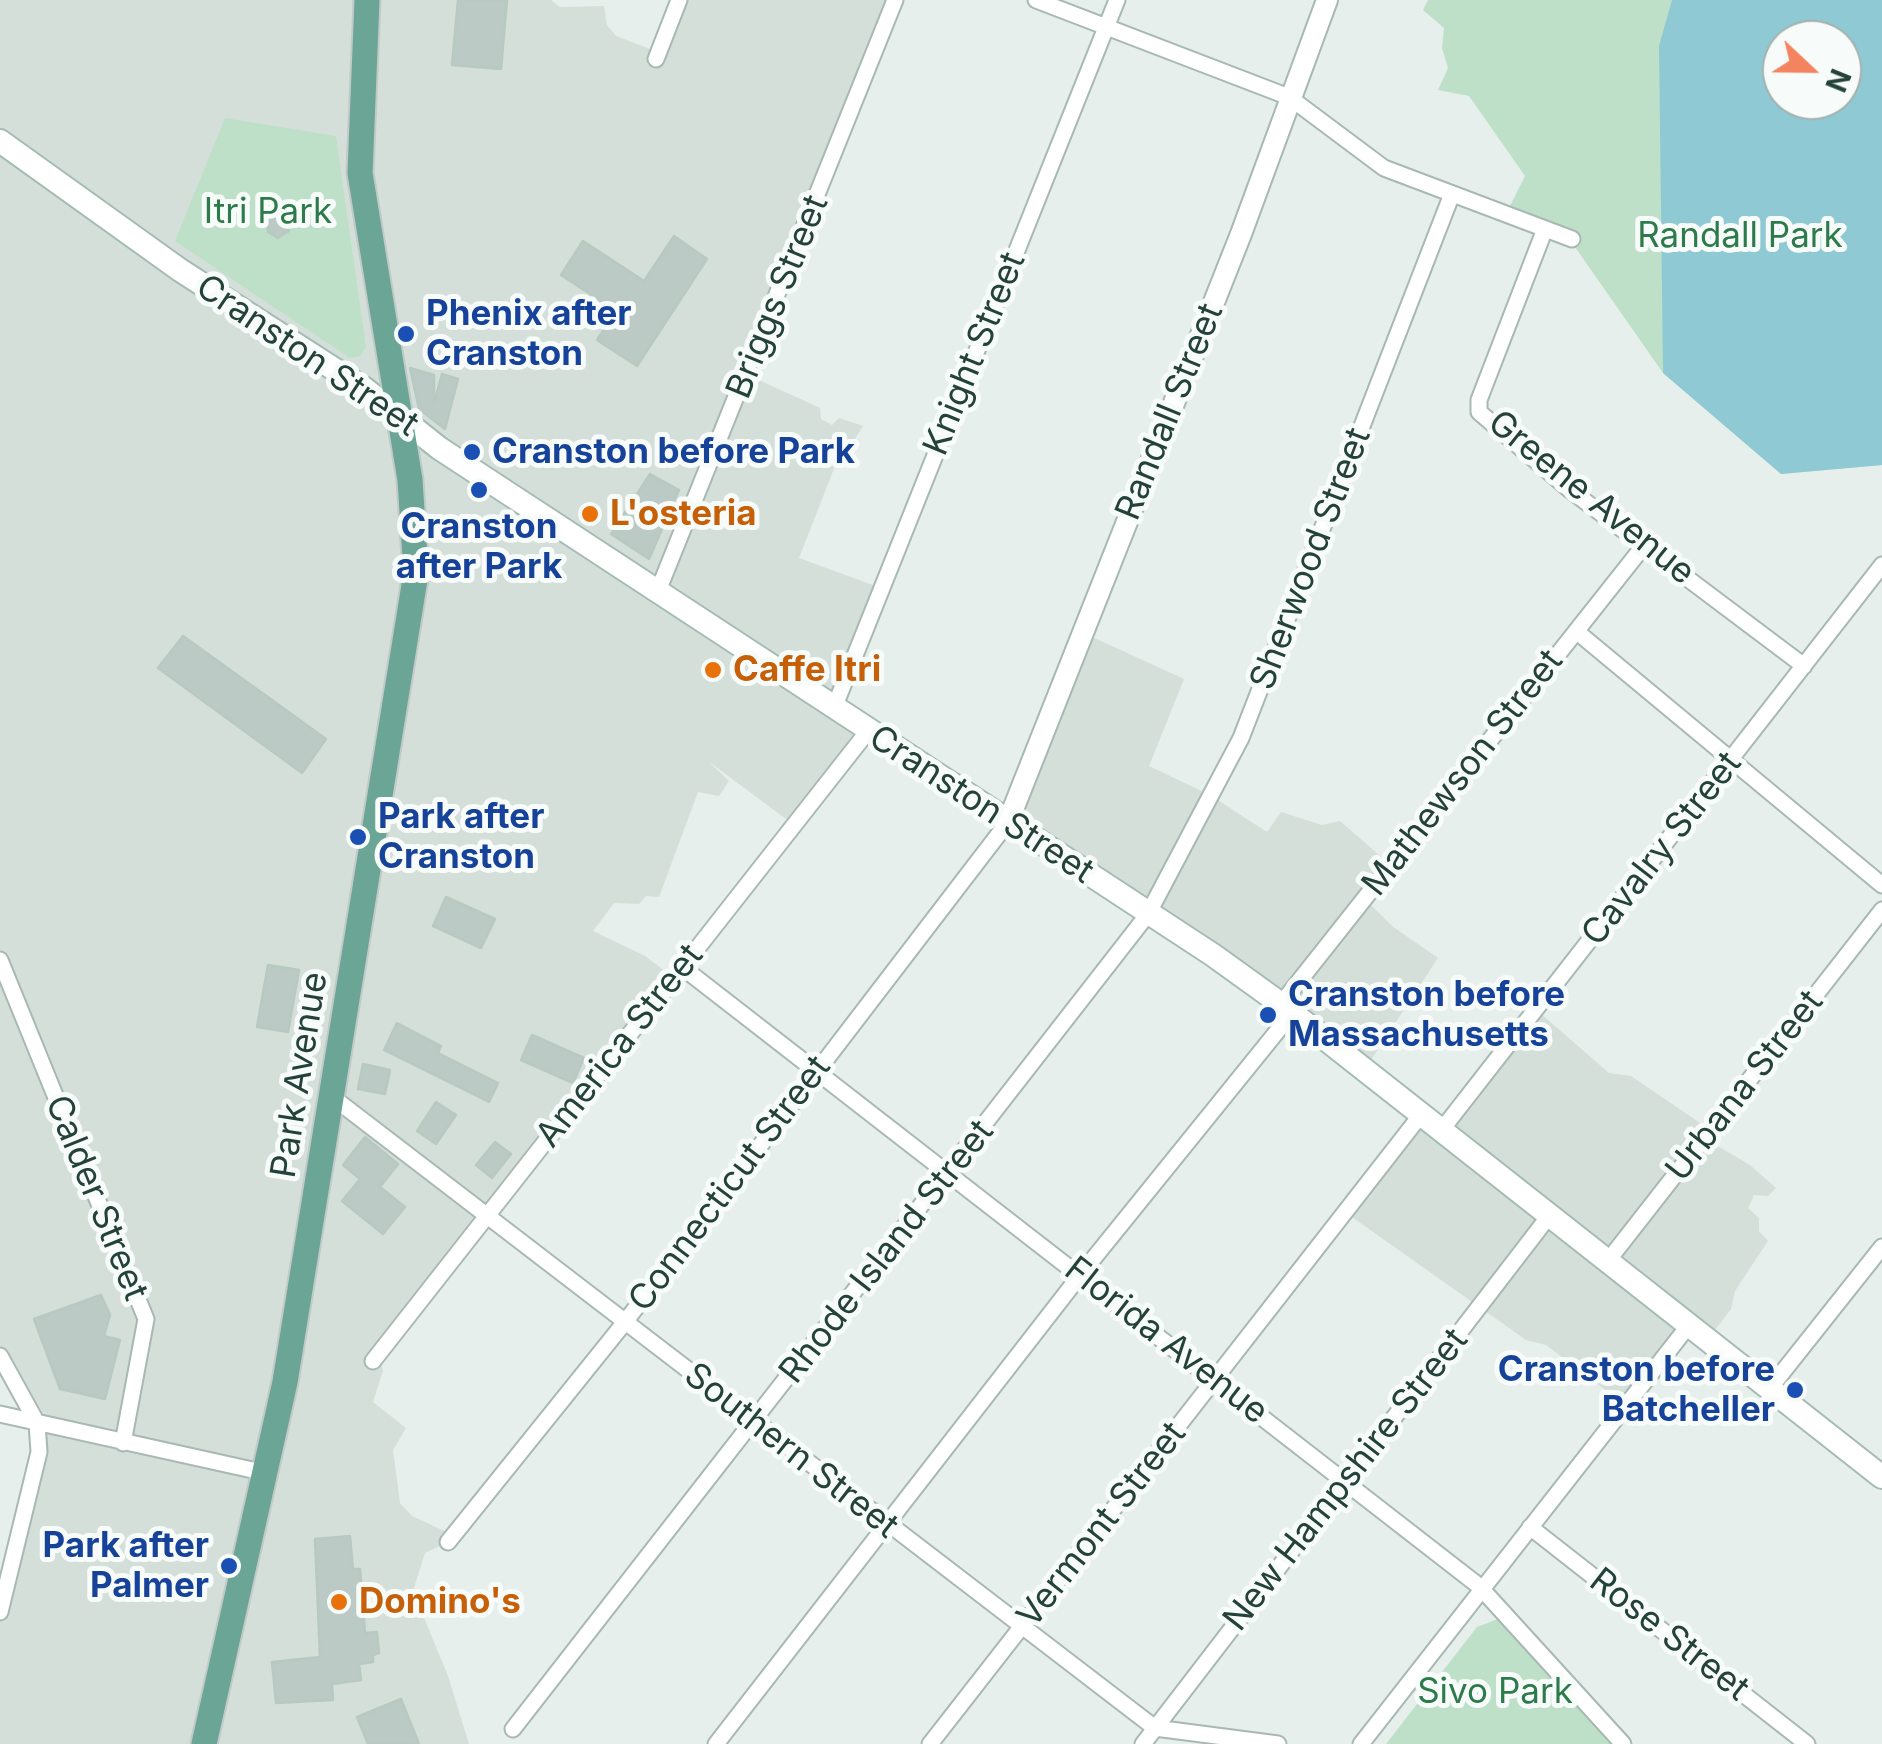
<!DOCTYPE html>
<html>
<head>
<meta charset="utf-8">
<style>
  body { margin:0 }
  #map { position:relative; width:1882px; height:1744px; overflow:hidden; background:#e6efeb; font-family:Inter,sans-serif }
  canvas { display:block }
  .north { position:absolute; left:1762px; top:20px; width:100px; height:100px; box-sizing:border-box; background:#f7fbf9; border:2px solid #a3b1ad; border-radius:50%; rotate:112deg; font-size:28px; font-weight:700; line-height:40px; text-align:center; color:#24423a }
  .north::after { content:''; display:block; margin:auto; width:35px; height:45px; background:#f4845f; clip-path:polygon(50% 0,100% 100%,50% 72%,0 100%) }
</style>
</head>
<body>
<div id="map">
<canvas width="1882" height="1744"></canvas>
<div class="north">N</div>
</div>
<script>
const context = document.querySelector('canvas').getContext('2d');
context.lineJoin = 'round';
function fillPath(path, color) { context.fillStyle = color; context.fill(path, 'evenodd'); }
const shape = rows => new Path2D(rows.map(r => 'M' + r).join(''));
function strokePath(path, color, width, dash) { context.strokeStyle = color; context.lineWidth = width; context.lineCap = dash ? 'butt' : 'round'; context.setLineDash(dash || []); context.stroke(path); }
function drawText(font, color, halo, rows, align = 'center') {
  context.font = font + ' Inter,sans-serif'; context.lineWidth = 10; context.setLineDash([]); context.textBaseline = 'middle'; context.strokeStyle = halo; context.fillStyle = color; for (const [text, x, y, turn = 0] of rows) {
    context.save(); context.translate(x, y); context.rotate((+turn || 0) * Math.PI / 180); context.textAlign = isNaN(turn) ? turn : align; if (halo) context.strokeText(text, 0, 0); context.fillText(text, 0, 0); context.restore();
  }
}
fillPath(shape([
  [0,0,551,0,560,7,604,6,607,25,616,36,658,52,681,0,897,0,748,375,820,408,821,419,832,425,839,418,863,426,853,442,844,443,799,558,881,588,837,705,866,731,794,825,708,761,729,781,719,796,698,792,659,897,646,896,639,904,614,903,593,931,645,956,673,977,379,1356,383,1371,373,1402,406,1428,393,1450,400,1503,412,1516,453,1535,451,1541,425,1553,413,1591,448,1676,469,1744,0,1744,0,1622,41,1450,0,1355],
  [1088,635,1184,679,1149,766,1210,795,1267,832,1281,812,1322,825,1340,821,1386,861,1362,896,1392,926,1438,958,1363,1072,1015,827],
  [1540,1013,1609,1073,1631,1076,1709,1129,1709,1141,1750,1165,1776,1188,1768,1196,1754,1195,1748,1208,1759,1218,1759,1231,1768,1241,1735,1291,1731,1309,1709,1338,1688,1329,1624,1404,1546,1345,1526,1340,1349,1215,1419,1120,1440,1130]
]), '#d4dfda');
fillPath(shape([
  [1428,0,1882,0,1882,465,1781,474,1663,373,1575,247,1543,237,1506,214,1525,176,1469,96,1438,90,1448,68,1442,48,1444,28,1423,10],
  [1782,40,1842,40,1842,100,1782,100],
  [225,118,336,136,366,347,360,356,350,358,175,241],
  [1498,1619,1507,1626,1612,1744,1386,1744,1477,1627]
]), '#bfe0c8');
fillPath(shape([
  [1672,0,1882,0,1882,465,1781,474,1663,373,1659,46],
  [1782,40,1842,40,1842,100,1782,100]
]), '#8ec9d4');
const building = shape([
  [458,0,507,0,501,69,452,65,458,0],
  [277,214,288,219,289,231,278,238,268,232,267,220,277,214],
  [674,236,707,259,637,366,597,340,616,311,561,275,583,241,644,281,674,236],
  [410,368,434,375,434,404,442,374,458,379,445,429,419,409,410,368],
  [650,474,679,490,649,559,611,534,650,474],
  [183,636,326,739,302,773,158,668,183,636],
  [446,897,495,919,481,948,433,926,446,897],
  [268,965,299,970,288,1032,257,1027,268,965],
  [397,1023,441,1046,438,1053,498,1083,489,1102,384,1050,397,1023],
  [532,1035,584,1058,573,1083,521,1060,532,1035],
  [363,1064,390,1070,385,1094,358,1089,363,1064],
  [436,1102,456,1115,436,1144,417,1131,436,1102],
  [365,1137,398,1164,380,1187,405,1207,383,1234,342,1201,360,1179,343,1165,365,1137],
  [495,1142,511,1154,492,1178,476,1165,495,1142],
  [101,1295,110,1315,104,1336,120,1340,105,1399,60,1389,34,1319,101,1295],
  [350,1536,353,1569,360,1569,365,1633,377,1632,379,1653,373,1655,373,1662,359,1664,361,1680,332,1684,333,1700,276,1703,272,1662,320,1657,315,1539,350,1536],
  [401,1699,419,1744,368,1744,357,1717,401,1699]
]);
fillPath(building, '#bbcac4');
strokePath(building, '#b8c9c2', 2.5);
const minor = shape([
  [1036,0,1289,97,1384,168,1572,239],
  [656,59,679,0],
  [1543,234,1479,400,1479,412,1570,490,1804,666],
  [658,591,895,0],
  [1576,631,1882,885],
  [834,708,1117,0],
  [0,960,146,1319,123,1443],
  [682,967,1479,1586,1623,1744],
  [1281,1004,1646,543],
  [331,1096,1155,1728,1278,1744],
  [1440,1132,1882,565],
  [1607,1262,1882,910],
  [0,1356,37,1423,39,1452,0,1612],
  [373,1361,868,731],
  [1770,1388,1882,1247],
  [0,1414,266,1473],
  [1530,1527,1807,1744],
  [448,1542,625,1322,1008,822],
  [513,1729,1148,914,1241,738,1452,194],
  [716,1744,1081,1274,1292,1013],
  [930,1744,1420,1116],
  [1143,1744,1549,1216],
  [1361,1744,1689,1325]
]);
const tertiary = shape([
  [1008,822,1241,234,1327,0]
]);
const secondary = shape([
  [0,141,180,270,365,389,439,448,1213,955,1281,1004,1882,1477]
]);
const primary = shape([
  [204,1744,285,1382,416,573,410,480,360,173,367,0]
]);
strokePath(minor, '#a8b8b2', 19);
strokePath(tertiary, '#a8b8b2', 24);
strokePath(secondary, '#a4bbb3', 26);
strokePath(primary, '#c2cac8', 29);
strokePath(minor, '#fff', 15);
strokePath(tertiary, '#fff', 20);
strokePath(secondary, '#fff', 22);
strokePath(primary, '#6aa596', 25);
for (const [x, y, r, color] of [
  [406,334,10,"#1a4fb4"],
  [472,452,10,"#1a4fb4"],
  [479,490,10,"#1a4fb4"],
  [590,514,10,"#e8710a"],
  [713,670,10,"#e8710a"],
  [358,837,10,"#1a4fb4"],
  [1268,1015,10,"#1a4fb4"],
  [1795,1390,10,"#1a4fb4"],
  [229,1566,10,"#1a4fb4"],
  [339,1602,10,"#e8710a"]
]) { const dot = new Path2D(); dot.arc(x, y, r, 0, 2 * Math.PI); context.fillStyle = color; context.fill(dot); strokePath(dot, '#f7fbf9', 4); }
drawText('35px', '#2d7a4b', '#f7fbf9', [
  ["Itri Park",268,212],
  ["Randall Park",1740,236],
  ["Sivo Park",1495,1692]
]);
drawText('35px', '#24423a', '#f7fbf9', [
  ["Briggs Street",778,297,-68],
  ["Knight Street",975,354,-68],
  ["Cranston Street",307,356,34],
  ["Randall Street",1170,412,-68],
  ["Greene Avenue",1591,498,39],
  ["Sherwood Street",1311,559,-69],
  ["Mathewson Street",1463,773,-52],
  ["Cranston Street",981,805,33],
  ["Cavalry Street",1662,849,-52],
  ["America Street",620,1046,-52],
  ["Park Avenue",300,1075,-81],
  ["Urbana Street",1745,1086,-52],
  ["Connecticut Street",730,1184,-53],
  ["Calder Street",96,1198,68],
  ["Rhode Island Street",887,1252,-52],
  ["Florida Avenue",1166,1341,38],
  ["Southern Street",791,1451,38],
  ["New Hampshire Street",1346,1480,-52],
  ["Vermont Street",1102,1525,-52],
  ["Rose Street",1669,1635,38]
]);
drawText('bold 35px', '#164399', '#f7fbf9', [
  ["Phenix after",426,314],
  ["Cranston",426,354],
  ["Cranston before Park",492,452],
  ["Cranston",479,527,"center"],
  ["after Park",479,567,"center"],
  ["Park after",378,817],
  ["Cranston",378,857],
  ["Cranston before",1288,995],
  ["Massachusetts",1288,1035],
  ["Cranston before",1775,1370,"right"],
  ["Batcheller",1775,1410,"right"],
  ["Park after",209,1546,"right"],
  ["Palmer",209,1586,"right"]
], 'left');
drawText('bold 35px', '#c56008', '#f7fbf9', [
  ["L'osteria",610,514],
  ["Caffe Itri",733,670],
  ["Domino's",359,1602]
], 'left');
</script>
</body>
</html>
